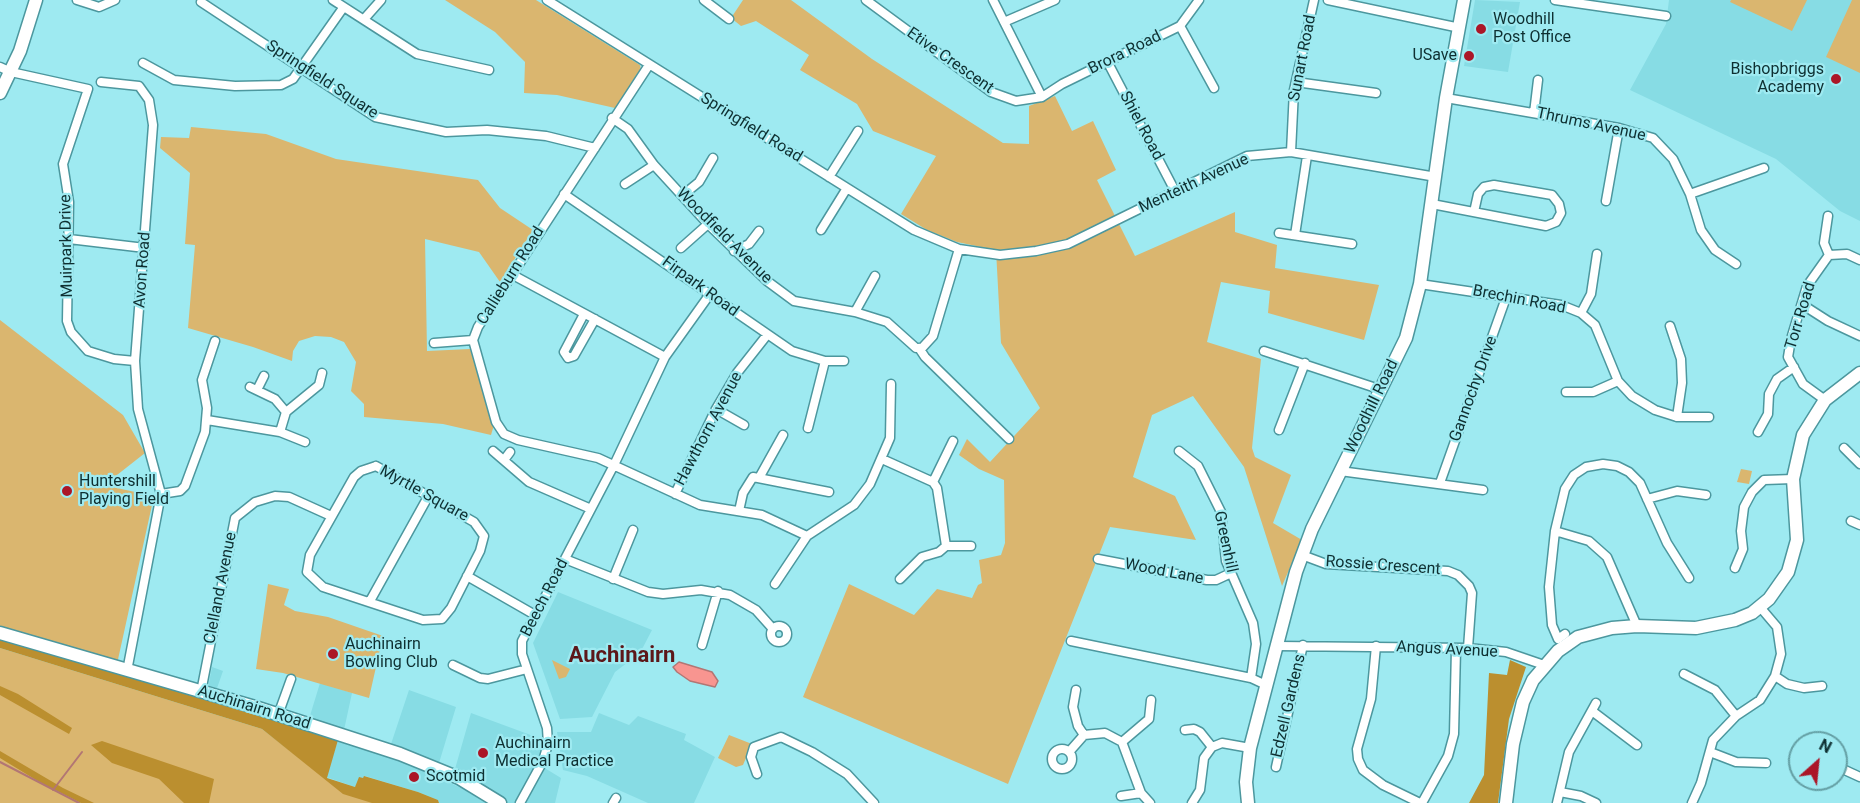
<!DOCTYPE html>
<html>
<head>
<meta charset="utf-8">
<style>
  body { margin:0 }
  #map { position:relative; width:1860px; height:803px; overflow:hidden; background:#9eeaf1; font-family:Roboto,sans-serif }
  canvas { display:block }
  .north { position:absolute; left:1788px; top:731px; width:60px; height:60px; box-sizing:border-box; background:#9eeaf1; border:2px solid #649fa4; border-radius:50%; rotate:27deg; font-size:16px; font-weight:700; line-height:24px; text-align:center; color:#0e2f31 }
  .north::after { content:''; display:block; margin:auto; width:21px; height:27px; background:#ab1627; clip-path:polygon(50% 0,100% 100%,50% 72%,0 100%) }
</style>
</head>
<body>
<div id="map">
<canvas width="1860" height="803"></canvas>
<div class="north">N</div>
</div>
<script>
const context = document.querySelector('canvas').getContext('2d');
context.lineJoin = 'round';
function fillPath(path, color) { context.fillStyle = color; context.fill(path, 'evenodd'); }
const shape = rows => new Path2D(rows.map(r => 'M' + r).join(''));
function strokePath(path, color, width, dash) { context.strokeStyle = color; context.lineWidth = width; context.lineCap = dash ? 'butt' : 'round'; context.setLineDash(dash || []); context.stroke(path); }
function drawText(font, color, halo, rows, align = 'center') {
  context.font = font + ' Roboto,sans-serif'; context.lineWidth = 4.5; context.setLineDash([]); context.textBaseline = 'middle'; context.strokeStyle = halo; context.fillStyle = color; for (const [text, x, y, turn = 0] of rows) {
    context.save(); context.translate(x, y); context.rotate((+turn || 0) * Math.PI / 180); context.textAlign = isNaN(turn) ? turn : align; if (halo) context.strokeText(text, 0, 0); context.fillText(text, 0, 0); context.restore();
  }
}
fillPath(shape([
  [1475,0,1520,2,1508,72,1464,66],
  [1669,0,1860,0,1860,221,1840,211,1776,159,1630,90,1666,24],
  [558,592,652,630,640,653,615,672,592,717,560,719,533,643],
  [212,667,223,671,216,691,208,688],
  [320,683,352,693,344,730,309,719],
  [409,690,456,707,439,763,390,747],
  [471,713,536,737,547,737,538,764,561,778,555,803,439,803,438,800,418,792,365,776,355,787,326,777,338,740,401,761,470,792,479,782,455,769],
  [599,713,629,725,638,716,686,734,684,740,715,757,694,803,648,803,587,776,563,770,557,732,591,732]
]), '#87dce4');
fillPath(shape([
  [445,0,536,0,640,65,641,70,615,108,557,95,524,93,525,62,495,32],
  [743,0,791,0,872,59,1003,143,1029,144,1029,106,1055,96,1072,131,1093,121,1116,170,1097,180,1135,256,1235,212,1235,232,1277,245,1275,268,1379,285,1364,340,1268,313,1270,291,1221,282,1207,342,1261,359,1252,448,1255,457,1291,475,1273,523,1302,540,1282,586,1244,467,1193,396,1152,415,1133,477,1175,496,1196,540,1110,527,1008,784,803,697,849,584,914,615,937,589,972,598,978,585,982,583,979,560,1001,555,1005,543,1004,480,979,469,959,455,967,439,990,462,1040,408,1001,343,996,250,957,242,927,230,901,214,936,156,873,131,857,104,800,70,809,55,756,21,741,26,731,18],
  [1731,0,1807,0,1792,31,1730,2],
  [1852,0,1860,0,1860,73,1826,57],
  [191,127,266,134,336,159,478,180,500,208,533,230,500,282,479,252,425,239,427,351,470,349,494,425,491,435,443,424,364,417,364,404,351,391,356,362,344,342,331,337,315,336,299,341,293,351,292,361,253,347,188,328,195,245,185,244,190,173,160,148,161,137,189,138],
  [0,320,123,415,145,453,117,475,112,487,154,496,117,664,0,629],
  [1741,469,1752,471,1749,484,1737,482],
  [268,584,289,589,284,605,295,611,328,617,383,636,369,698,283,673,256,669],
  [0,648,262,729,344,793,377,803,0,803],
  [552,660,570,669,566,677,559,679],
  [729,735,752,744,743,765,736,767,718,758]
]), '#dab66f');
fillPath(shape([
  [0,638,338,740,327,778,355,787,359,777,363,778,364,776,418,792,438,800,439,803,372,803,343,794,262,729,0,648],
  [1510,660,1526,667,1509,719,1498,803,1469,803,1484,775,1489,673,1507,675],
  [0,686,18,694,72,728,69,734,0,695],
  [102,741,214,779,209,803,184,803,159,779,112,763,91,745],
  [0,751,63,788,94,803,81,803,41,783,0,758]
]), '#bb8f2f');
const water = shape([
  [679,662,712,672,718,681,715,687,690,681,677,672,673,667,679,662]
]);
fillPath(water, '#f89590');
strokePath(water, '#b27674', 1.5);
strokePath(shape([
  [0,762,79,803],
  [53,790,82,752]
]), '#b27674', 2);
const street = shape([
  [77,0,99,7,115,0],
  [333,0,417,54,489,70],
  [547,0,914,230,959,249,1000,255,1036,251,1068,244,1247,156,1291,152,1436,177],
  [704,0,729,19],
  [866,0,991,92,1016,101,1042,97,1062,84,1180,26,1199,0],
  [993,0,1042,97],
  [1328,0,1460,28],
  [1555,0,1666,16],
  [201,2,375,117,446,132,487,130,546,136,595,148],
  [365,18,381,0],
  [1004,22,1055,0],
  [1180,26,1214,88],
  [1107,61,1175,191],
  [143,63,174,80,235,86,281,85,293,79,343,8],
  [649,65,478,327,473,340,496,422,504,434,518,440,598,458,700,505,762,515,807,536],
  [0,67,11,72,88,89,63,164,69,202,67,321,71,332,88,351,114,359,135,361],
  [101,82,139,86,149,100,153,125,135,361,138,409,161,494,127,671],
  [1296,82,1376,93],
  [1446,98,1619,128,1653,138,1673,159,1690,194,1701,230,1715,250,1736,264],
  [1534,113,1538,80],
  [612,118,628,129,654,165,708,224,767,281,794,301,855,312,887,322,916,348,922,348,933,336,959,249],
  [1291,152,1294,90,1314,0],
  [829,177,858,131],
  [625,184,654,165],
  [564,194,792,351,825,361,844,361],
  [1690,194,1764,168],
  [683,195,699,182,713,158],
  [1606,201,1619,128],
  [1432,204,1546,226,1556,222,1561,213,1559,204,1552,195,1494,185,1484,187,1478,194,1474,212],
  [1828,216,1824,243,1829,255],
  [821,230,847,188],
  [1279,233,1352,244],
  [1295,235,1307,156],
  [69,239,145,248],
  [681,248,708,224],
  [734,251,749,244,759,231],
  [511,274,665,357],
  [1420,284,1561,305,1581,313,1595,325,1618,381,1632,396,1655,410,1677,417,1709,417],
  [1803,305,1828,321,1860,336],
  [855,312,875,276],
  [1581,313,1591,294,1597,254],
  [584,314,564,352,568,358,574,356,595,319],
  [1670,326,1681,359,1682,383,1677,417],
  [434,343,473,340],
  [919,348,925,357,1009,439],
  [1264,351,1382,390],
  [250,387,275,399,286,412],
  [257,390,264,376],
  [1566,392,1593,392,1618,381],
  [1825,400,1803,384,1788,357,1791,339,1807,286,1829,255,1847,254,1860,260],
  [716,409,744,425],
  [207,420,280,432,305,442],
  [808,428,825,361],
  [1279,430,1305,363],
  [280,432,286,412,319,385,322,373],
  [1758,432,1768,414,1769,394,1777,379,1794,367],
  [1844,448,1860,464],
  [493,451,529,482,591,509],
  [1179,451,1198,466,1221,512,1226,561,1253,623,1256,644,1251,678],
  [882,459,933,482,937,488,946,546],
  [504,460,510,452],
  [376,466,474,522,484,536,480,551,451,608,442,619,423,620,323,587,307,572,310,555,354,477,361,471,376,466],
  [1340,471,1483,490],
  [759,478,783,435],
  [933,482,953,441],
  [1440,483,1507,295],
  [161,494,180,491,185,486,205,432,207,408,202,380,215,341],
  [675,494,716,409,737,373,767,335],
  [1647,499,1677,491,1706,495],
  [739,511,743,493,753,477,829,492],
  [1851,521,1860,525],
  [1555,531,1589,541,1607,557,1637,626],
  [1302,555,1326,564,1448,571,1458,575,1469,586,1472,593,1468,648],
  [565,559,648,592,663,594,701,590,730,595,756,610,773,629],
  [1098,559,1207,580,1216,580,1229,574],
  [1735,568,1743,549,1741,531,1744,507,1752,492,1764,480,1793,479],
  [467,576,535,615],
  [613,579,633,530],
  [900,579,922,557,939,552,946,546,971,546],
  [775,584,807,536,854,505,870,484,890,438,891,384],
  [370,601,429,495],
  '771 634a8 8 0 1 1 16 0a8 8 0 1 1-16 0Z',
  [1565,634,1558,639,1552,625,1549,587,1555,531,1565,489,1574,475,1586,467,1603,464,1617,466,1629,472,1640,483,1667,543,1689,578],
  [1071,641,1251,678,1266,685],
  [702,645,718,591],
  [1277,646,1468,648,1506,652,1544,665],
  [1376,646,1371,699,1357,749,1358,759,1363,770,1383,785,1420,803],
  [453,665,480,678,488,679,527,669],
  [1684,674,1715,690,1736,716],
  [1775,676,1787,684,1804,688,1822,686],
  [1076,690,1073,707,1078,726,1084,735],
  [201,692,235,518,255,502,275,496,289,497,331,516],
  [1592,711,1637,745],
  [278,715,291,679],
  [1185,730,1194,729,1200,732,1212,747],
  [1122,742,1149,719,1151,700],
  '1052 759a10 10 0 1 1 20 0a10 10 0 1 1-20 0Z',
  [1069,752,1084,735,1105,733,1122,742,1141,793,1150,803],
  [1710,752,1736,762,1766,763],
  [1836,766,1860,777],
  [1276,767,1303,645],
  [757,774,751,757,754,747,781,737,812,752,847,774,874,803],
  [1560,792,1581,796,1596,803],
  [1121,796,1141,793],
  [520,803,543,761,548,744,547,728,522,654,522,641,614,465,665,357,710,294],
  [613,803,616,798],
  [1192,803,1200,790,1204,758,1212,747,1222,743,1250,748],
  [1422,803,1448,756,1454,734,1456,649],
  [1557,803,1569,752,1596,703],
  [1692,803,1701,783,1713,740,1736,716,1760,700,1775,676,1781,654,1777,627,1760,607]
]);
const secondary = shape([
  [0,93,20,51,36,0],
  [0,633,255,707,400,754,459,778,500,803],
  [1248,803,1246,782,1250,748,1296,572,1312,529,1406,338,1420,284,1446,98,1464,0],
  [1506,803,1513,744,1523,702,1533,680,1558,651,1578,637,1612,628,1637,626,1696,628,1735,620,1752,613,1769,599,1788,572,1797,540,1793,479,1803,435,1825,400,1860,373]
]);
strokePath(street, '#4c979e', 11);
strokePath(secondary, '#4c979e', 15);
strokePath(street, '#fff', 8);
strokePath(secondary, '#fff', 12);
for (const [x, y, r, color] of [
  [1481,29,6,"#ab1627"],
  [1469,56,6,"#ab1627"],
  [1836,79,6,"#ab1627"],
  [67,491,6,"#ab1627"],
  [333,654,6,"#ab1627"],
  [483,753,6,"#ab1627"],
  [414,777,6,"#ab1627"]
]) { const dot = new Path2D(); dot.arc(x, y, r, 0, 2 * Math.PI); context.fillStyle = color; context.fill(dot); strokePath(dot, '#9eeaf1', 2); }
drawText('16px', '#0e2f31', '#9eeaf1', [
  ["Woodhill",1493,20],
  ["Post Office",1493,38],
  ["USave",1457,56,"right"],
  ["Bishopbriggs",1824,70,"right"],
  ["Academy",1824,88,"right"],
  ["Huntershill",79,482],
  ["Playing Field",79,500],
  ["Auchinairn",345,645],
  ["Bowling Club",345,663],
  ["Auchinairn",495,744],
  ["Medical Practice",495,762],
  ["Scotmid",426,777]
], 'left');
drawText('16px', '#0e2f31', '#9eeaf1', [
  ["Brora Road",1125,53,-26],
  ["Sunart Road",1303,58,-79],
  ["Etive Crescent",950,61,35],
  ["Springfield Square",322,80,33],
  ["Thrums Avenue",1591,125,12],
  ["Shiel Road",1141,126,62],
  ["Springfield Road",751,128,32],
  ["Menteith Avenue",1194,184,-25],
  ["Woodfield Avenue",724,236,45],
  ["Muirpark Drive",67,246,-91],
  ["Avon Road",143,270,-86],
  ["Callieburn Road",511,276,-58],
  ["Firpark Road",700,287,36],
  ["Brechin Road",1519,300,11],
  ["Torr Road",1801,316,-73],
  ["Gannochy Drive",1474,389,-70],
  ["Woodhill Road",1372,407,-64],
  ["Hawthorn Avenue",709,429,-62],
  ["Myrtle Square",424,494,29],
  ["Greenhill",1225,542,78],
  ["Rossie Crescent",1383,566,4],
  ["Wood Lane",1164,572,11],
  ["Clelland Avenue",221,588,-79],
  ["Beech Road",545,598,-63],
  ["Angus Avenue",1447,650,3],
  ["Edzell Gardens",1289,706,-77],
  ["Auchinairn Road",254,708,17]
]);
drawText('bold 22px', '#5c1719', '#9eeaf1', [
  ["Auchinairn",622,656]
]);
</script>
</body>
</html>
